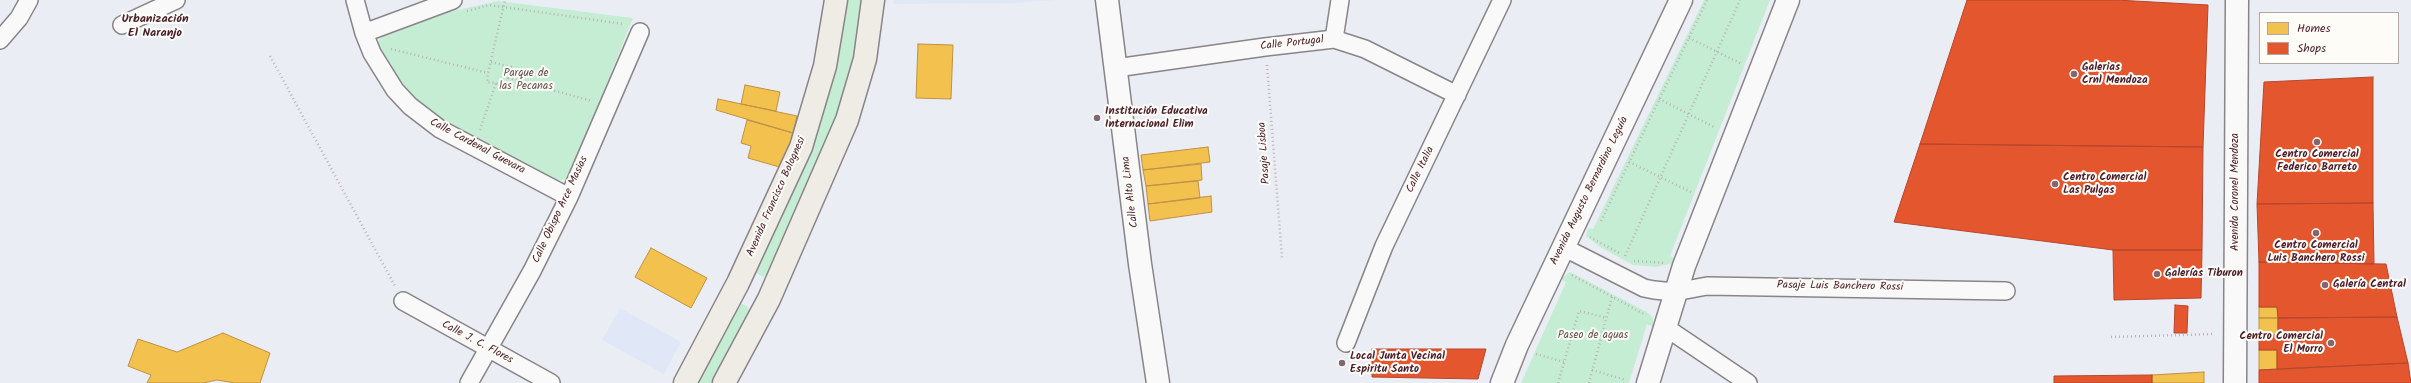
<!DOCTYPE html>
<html>
<head>
<meta charset="utf-8">
<style>
  body { margin:0 }
  #map { position:relative; width:2411px; height:383px; overflow:hidden; background:#eaeef4; font-family:Kalam,sans-serif }
  canvas { display:block }
  .legend { position:absolute; left:2259px; top:12px; width:140px; height:52px; box-sizing:border-box; background:#fdfcf7; border:1px solid #b5a4a5; margin:0; padding:5px 7px; list-style:none; font-size:12px; color:#4a1f2b }
  .legend li { display:flex; align-items:center; gap:8px; height:20px }
  .legend b { width:20px; border:1px solid #b5a4a5 }
</style>
</head>
<body>
<div id="map">
<canvas width="2411" height="383"></canvas>
<ul class="legend">
<li><b style="height:11px;background:#f2c14e"></b>Homes</li>
<li><b style="height:11px;background:#e4572e"></b>Shops</li>
</ul>
</div>
<script>
const context = document.querySelector('canvas').getContext('2d');
context.lineJoin = 'round';
function fillPath(path, color) { context.fillStyle = color; context.fill(path, 'evenodd'); }
const shape = rows => new Path2D(rows.map(r => 'M' + r).join(''));
function strokePath(path, color, width, dash) { context.strokeStyle = color; context.lineWidth = width; context.lineCap = dash ? 'butt' : 'round'; context.setLineDash(dash || []); context.stroke(path); }
function drawText(font, color, halo, rows, align = 'center') {
  context.font = font + ' Kalam,sans-serif'; context.lineWidth = 4; context.setLineDash([]); context.textBaseline = 'middle'; context.strokeStyle = halo; context.fillStyle = color; for (const [text, x, y, turn = 0] of rows) {
    context.save(); context.translate(x, y); context.rotate((+turn || 0) * Math.PI / 180); context.textAlign = isNaN(turn) ? turn : align; if (halo) context.strokeText(text, 0, 0); context.fillText(text, 0, 0); context.restore();
  }
}
fillPath(shape([
  [893,0,1056,0,1012,3,894,4],
  [620,308,681,342,664,374,602,340]
]), '#e0e7f6');
fillPath(shape([
  [844,0,867,0,866,16,841,114,771,270,763,277,756,273,758,263],
  [1704,0,1770,0,1670,256,1675,258,1673,263,1656,267,1633,265,1600,247,1586,236,1588,228,1593,229],
  [498,1,633,18,569,178,558,181,549,177,428,114,403,93,376,53,379,40,391,29,444,13],
  [1570,272,1647,312,1653,318,1653,327,1647,324,1629,383,1521,383,1566,282,1561,279],
  [740,303,747,306,751,315,714,383,695,383,734,309]
]), '#c5edd4');
const homes = shape([
  [918,44,953,45,951,99,916,98,918,44],
  [745,85,780,92,776,111,741,104,745,85],
  [718,99,797,116,793,133,716,110,718,99],
  [747,120,793,133,783,168,748,158,751,146,741,143,747,120],
  [1208,147,1210,162,1143,170,1141,155,1208,147],
  [1201,164,1202,180,1146,186,1143,170,1201,164],
  [1198,181,1200,198,1148,204,1146,186,1198,181],
  [1211,196,1212,212,1150,221,1148,204,1211,196],
  [651,248,707,278,691,308,635,277,651,248],
  [2259,307,2277,307,2278,318,2259,318,2259,307],
  [2259,318,2278,318,2278,335,2259,335,2259,318],
  [223,333,270,353,260,383,235,383,217,380,203,383,147,383,151,375,128,366,138,339,177,352,223,333],
  [2259,350,2277,350,2277,369,2259,370,2259,350],
  [2204,372,2204,383,2152,383,2152,375,2204,372]
]);
fillPath(homes, '#f2c14e');
strokePath(homes, '#c09044', 1);
const shops = shape([
  [1967,0,2116,0,2208,5,2203,147,1920,144,1967,0],
  [2373,77,2373,203,2257,204,2264,82,2373,77],
  [1920,144,2203,147,2202,250,2113,250,1894,222,1920,144],
  [2373,203,2374,264,2259,262,2257,204,2373,203],
  [2113,250,2202,250,2201,298,2114,300,2113,250],
  [2259,262,2386,264,2397,317,2278,318,2277,307,2259,307,2259,262],
  [2175,305,2188,306,2187,333,2174,333,2175,305],
  [2397,317,2408,363,2277,369,2277,350,2259,350,2259,335,2278,335,2278,318,2397,317],
  [1372,349,1486,349,1478,379,1372,377,1372,349],
  [2408,363,2411,383,2259,383,2259,370,2408,363],
  [2152,375,2152,383,2054,383,2054,376,2152,375]
]);
fillPath(shops, '#e4572e');
strokePath(shops, '#b6462d', 1);
const street = shape([
  [355,0,364,33,372,53,395,90,410,106,440,129,569,197],
  [122,25,176,0],
  [364,33,453,0],
  [1334,39,1340,0],
  [0,40,19,18,29,0],
  [1116,68,1265,47,1334,39,1365,49,1457,95],
  [1563,247,1644,288,1654,290,1675,292,1707,286,2006,291],
  [403,301,551,383],
  [1665,327,1748,383],
  [1346,343,1384,246,1502,0],
  [469,383,532,271,569,197,640,32]
]);
const secondary = shape([
  [1107,0,1140,264,1158,383],
  [1502,383,1517,345,1681,0],
  [1648,383,1684,266,1788,0],
  [2235,383,2237,0]
]);
const primary = shape([
  [685,383,738,283,801,147,825,66,836,0],
  [724,383,769,299,847,120,865,59,873,0]
]);
strokePath(street, '#8a8489', 20);
strokePath(secondary, '#8a8489', 25);
strokePath(primary, '#8a8489', 25);
strokePath(shape([
  [467,11,489,5,624,24],
  [1689,38,1742,64],
  [391,49,488,73],
  [270,56,395,286],
  [491,62,511,67,506,85,487,82,488,73,505,0],
  [1267,65,1282,258],
  [508,78,592,101],
  [1659,99,1716,128],
  [480,130,496,83],
  [1629,162,1691,192],
  [1601,221,1707,0],
  [1590,237,1619,253],
  [1625,256,1740,0],
  [1634,261,1665,263],
  [1572,275,1646,315],
  [2111,337,2214,334],
  [1536,354,1564,362],
  [1592,370,1626,380],
  [1558,383,1579,311,1607,318],
  [1589,383,1612,297]
]), '#b8b4b5', 2.5, [1, 3]);
strokePath(street, '#f8f9f8', 17);
strokePath(secondary, '#f8f9f8', 22);
strokePath(primary, '#efece6', 22);
for (const [x, y, r, color] of [
  [2074,74,4,"#826771"],
  [1097,118,4,"#826771"],
  [2317,142,4,"#826771"],
  [2055,184,4,"#826771"],
  [2316,233,4,"#826771"],
  [2157,274,4,"#826771"],
  [2325,285,4,"#826771"],
  [2331,343,4,"#826771"],
  [1342,363,4,"#826771"]
]) { const dot = new Path2D(); dot.arc(x, y, r, 0, 2 * Math.PI); context.fillStyle = color; context.fill(dot); strokePath(dot, '#fdfcf7', 1.5); }
drawText('11px', '#4a1f2b', '#fdfcf7', [
  ["Calle Portugal",1292,44,-6],
  ["Calle Cardenal Guevara",477,147,28],
  ["Pasaje Lisboa",1265,153,-94],
  ["Calle Italia",1421,170,-64],
  ["Avenida Augusto Bernardino Leguía",1590,191,-64],
  ["Calle Alto Lima",1131,192,-97],
  ["Avenida Coronel Mendoza",2236,192,-90],
  ["Avenida Francisco Bolognesi",777,197,-66],
  ["Calle Obispo Arce Masias",561,210,-65],
  ["Pasaje Luis Banchero Rossi",1840,287,1],
  ["Calle J. C. Flores",477,343,28]
]);
drawText('bold 11px', '#4a1f2b', '#fdfcf7', [
  ["Galerias",2082,68],
  ["Crnl Mendoza",2082,81],
  ["Institución Educativa",1105,112],
  ["Internacional Elim",1105,125],
  ["Centro Comercial",2317,155,"center"],
  ["Federico Barreto",2317,168,"center"],
  ["Centro Comercial",2063,178],
  ["Las Pulgas",2063,191],
  ["Centro Comercial",2316,246,"center"],
  ["Luis Banchero Rossi",2316,259,"center"],
  ["Galerías Tiburon",2165,274],
  ["Galería Central",2333,285],
  ["Centro Comercial",2323,337,"right"],
  ["El Morro",2323,350,"right"],
  ["Local Junta Vecinal",1350,357],
  ["Espiritu Santo",1350,370]
], 'left');
drawText('11px', '#61524e', '#fdfcf7', [
  ["Parque de",526,74],
  ["las Pecanas",526,87],
  ["Paseo de aguas",1593,336]
]);
drawText('bold 12px', '#4a1f2b', '#fdfcf7', [
  ["Urbanización",155,20],
  ["El Naranjo",155,34]
]);
</script>
</body>
</html>
